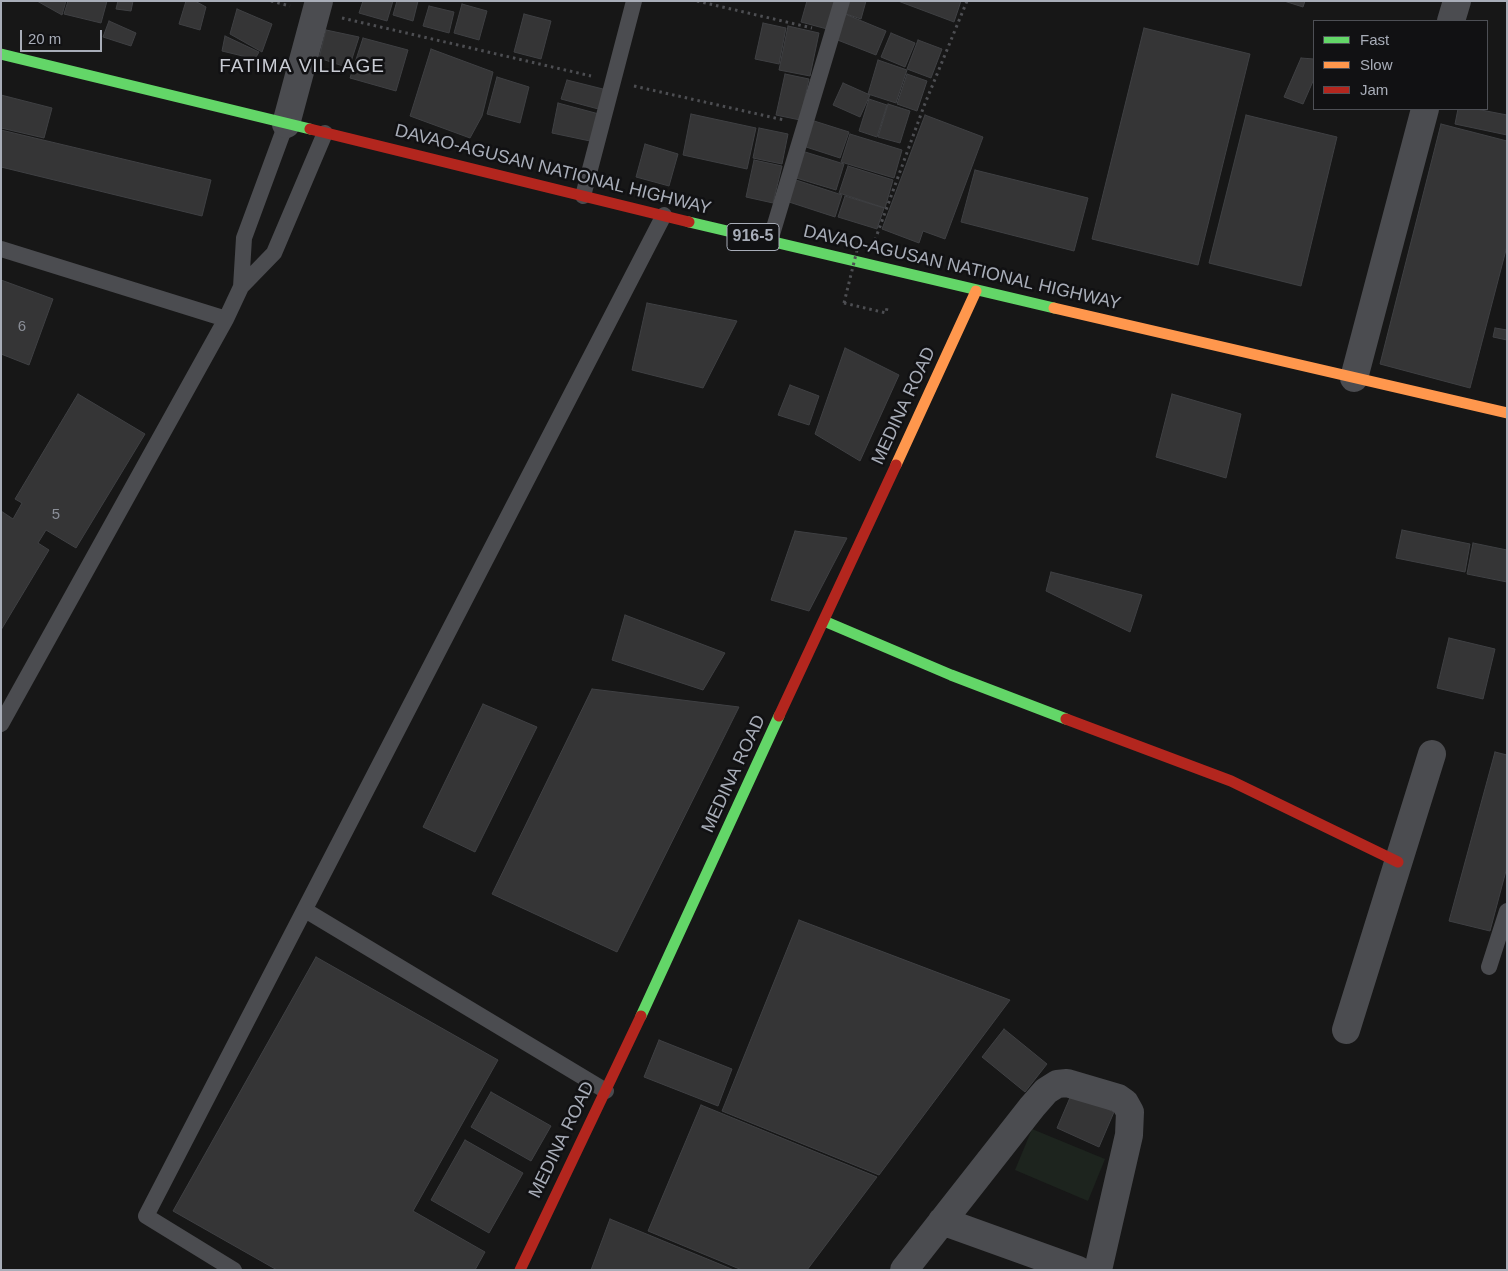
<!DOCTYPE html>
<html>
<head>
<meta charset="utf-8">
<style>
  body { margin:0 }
  #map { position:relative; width:1508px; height:1271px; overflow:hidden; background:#171717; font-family:Helvetica,sans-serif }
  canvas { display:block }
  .frame { position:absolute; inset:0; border:2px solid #a8adb8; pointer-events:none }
  .legend { position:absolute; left:1313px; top:20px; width:175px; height:90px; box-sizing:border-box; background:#111113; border:1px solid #4d4f55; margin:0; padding:6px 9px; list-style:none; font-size:15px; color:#a8adb8 }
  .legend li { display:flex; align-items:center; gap:10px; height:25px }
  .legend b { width:25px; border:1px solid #4d4f55 }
  .scale { position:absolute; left:20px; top:30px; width:82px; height:22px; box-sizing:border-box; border:2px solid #a8adb8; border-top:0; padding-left:6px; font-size:15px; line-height:18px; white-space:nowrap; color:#a8adb8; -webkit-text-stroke:4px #111113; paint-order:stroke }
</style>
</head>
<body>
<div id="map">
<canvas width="1508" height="1271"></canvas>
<div class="frame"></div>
<ul class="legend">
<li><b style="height:6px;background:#63d668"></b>Fast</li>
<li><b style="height:6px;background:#ff974d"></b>Slow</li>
<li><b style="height:6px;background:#b3261e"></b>Jam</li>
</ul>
<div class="scale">20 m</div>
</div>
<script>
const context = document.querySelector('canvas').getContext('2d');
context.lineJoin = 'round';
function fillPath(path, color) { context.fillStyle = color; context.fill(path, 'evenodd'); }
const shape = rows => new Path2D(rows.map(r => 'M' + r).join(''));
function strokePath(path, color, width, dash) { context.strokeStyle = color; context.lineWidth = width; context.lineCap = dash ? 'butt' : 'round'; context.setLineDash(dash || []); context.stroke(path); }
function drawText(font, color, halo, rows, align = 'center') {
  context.font = font + ' Helvetica,sans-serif'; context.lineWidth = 5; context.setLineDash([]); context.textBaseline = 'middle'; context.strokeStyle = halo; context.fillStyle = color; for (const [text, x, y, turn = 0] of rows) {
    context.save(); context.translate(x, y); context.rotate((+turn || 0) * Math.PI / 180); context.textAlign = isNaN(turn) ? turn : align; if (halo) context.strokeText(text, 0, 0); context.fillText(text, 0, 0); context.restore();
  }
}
fillPath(shape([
  [1032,1129,1105,1159,1088,1201,1015,1170]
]), '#1d241e');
const building = shape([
  [37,1,66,1,62,15,37,1],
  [68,1,107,1,101,23,64,14,68,1],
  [118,1,133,1,131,11,116,9,118,1],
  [186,1,195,1,206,7,200,30,179,24,186,1],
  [363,1,393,1,387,21,359,13,363,1],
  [397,1,418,1,413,21,393,15,397,1],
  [807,1,835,1,827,29,801,22,807,1],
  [847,1,866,1,861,19,843,13,847,1],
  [898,1,961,1,954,22,898,1],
  [1284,1,1305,1,1303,7,1284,1],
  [462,4,487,11,479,40,454,33,462,4],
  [429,6,454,12,449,33,423,26,429,6],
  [237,9,272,24,262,52,230,34,237,9],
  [524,14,551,21,541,59,514,52,524,14],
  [845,14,886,31,876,55,835,39,845,14],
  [109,21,136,33,131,46,103,37,109,21],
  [763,23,786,28,779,64,755,59,763,23],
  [788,26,819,33,810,76,779,70,788,26],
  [1144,28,1250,54,1198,265,1092,239,1144,28],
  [326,30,359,37,349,68,319,58,326,30],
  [891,33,915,43,905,67,881,57,891,33],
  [225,36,259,52,255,59,222,51,225,36],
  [363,38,408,50,396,91,350,78,363,38],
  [918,40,942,49,931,78,907,69,918,40],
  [431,49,493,72,482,116,470,138,410,116,431,49],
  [1301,58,1314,59,1314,79,1303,104,1284,97,1301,58],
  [878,60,907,70,896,103,868,94,878,60],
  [785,74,809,79,800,120,776,115,785,74],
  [907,74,927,81,917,111,897,104,907,74],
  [497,77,529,87,520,123,487,114,497,77],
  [567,80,607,90,602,110,561,99,567,80],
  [843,83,870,95,860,117,833,105,843,83],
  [1,95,52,108,44,138,1,128,1,95],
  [869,99,887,105,877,137,859,131,869,99],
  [558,103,599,114,590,141,552,133,558,103],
  [888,104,910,111,900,143,878,137,888,104],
  [1458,109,1476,109,1507,115,1507,135,1455,124,1458,109],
  [691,114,756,128,747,169,683,155,691,114],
  [925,115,983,137,945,239,923,231,919,243,882,229,925,115],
  [1246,115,1337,137,1301,286,1209,263,1246,115],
  [811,120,849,132,840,158,803,146,811,120],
  [1441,124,1507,141,1507,246,1470,388,1380,364,1441,124],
  [759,128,788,134,782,164,753,158,759,128],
  [1,130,211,180,202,216,1,167,1,130],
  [850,134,902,150,894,178,841,162,850,134],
  [645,144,678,154,669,186,636,177,645,144],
  [802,151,844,164,836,190,793,177,802,151],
  [754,160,782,166,773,203,746,197,754,160],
  [848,166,893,180,885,208,839,193,848,166],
  [975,170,1088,198,1074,251,961,222,975,170],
  [793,179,842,195,835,217,786,201,793,179],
  [845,196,884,208,877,229,838,217,845,196],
  [1,280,53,299,29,365,1,354,1,280],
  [647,303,737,321,703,388,632,370,647,303],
  [1495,328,1507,330,1507,340,1493,337,1495,328],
  [845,348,899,375,860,461,815,434,845,348],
  [790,385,819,396,809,425,778,415,790,385],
  [78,394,145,434,76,548,46,530,38,543,49,550,1,630,1,511,13,519,22,503,15,499,78,394],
  [1172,394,1241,414,1226,478,1156,457,1172,394],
  [1402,530,1470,544,1465,572,1396,558,1402,530],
  [795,531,847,538,809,611,771,600,795,531],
  [1473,543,1507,550,1507,582,1467,574,1473,543],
  [1051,572,1142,595,1130,632,1046,591,1051,572],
  [625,615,725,653,703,690,612,660,625,615],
  [1449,638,1495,649,1483,699,1437,688,1449,638],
  [592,689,739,707,617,952,492,894,592,689],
  [483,704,537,727,475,852,423,827,483,704],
  [1495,752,1507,755,1507,867,1490,931,1449,921,1495,752],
  [799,920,1010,1000,879,1175,722,1111,799,920],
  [316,957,498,1060,413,1211,485,1252,475,1270,277,1270,173,1211,316,957],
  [1004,1029,1047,1064,1025,1092,982,1057,1004,1029],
  [659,1040,732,1069,718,1106,644,1077,659,1040],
  [491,1092,551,1126,531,1161,471,1127,491,1092],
  [1072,1093,1114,1112,1099,1147,1057,1128,1072,1093],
  [701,1105,877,1177,807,1270,742,1270,648,1231,701,1105],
  [465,1140,523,1173,489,1233,431,1200,465,1140],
  [610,1219,734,1270,591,1270,610,1219]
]);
fillPath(building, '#353536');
strokePath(building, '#3f4043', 1);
strokePath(shape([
  [271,1,290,6],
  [697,1,812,28],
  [342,18,591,76],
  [634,86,784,120],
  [875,240,924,106,967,1],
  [844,303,886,313,887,308]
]), '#4d4e52', 3, [2.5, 4]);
strokePath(shape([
  [583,196,634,1],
  [770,241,842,1],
  [1,249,226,319],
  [241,287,244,238,286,124],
  [1,724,226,319,241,287,274,253,325,133],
  [305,910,606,1091],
  [1489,967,1507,911],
  [234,1270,146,1216,664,215]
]), '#4b4c50', 16);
strokePath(shape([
  [1451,21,1457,1],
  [286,124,319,1],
  [1354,378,1425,109],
  [1346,1030,1432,754],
  [942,1221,1078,1270],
  [904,1270,1032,1107,1046,1091,1057,1084,1067,1083,1118,1098,1125,1103,1130,1112,1129,1135,1098,1270]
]), '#4b4c50', 28);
strokePath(shape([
  [1,54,310,129],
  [689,222,1054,308],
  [824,621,951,675,1066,719],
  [641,1016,779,716]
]), '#63d668', 11);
strokePath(shape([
  [1054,308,1507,413],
  [896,465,976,291]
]), '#ff974d', 11);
strokePath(shape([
  [310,129,689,222],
  [779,716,896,465],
  [1066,719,1231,781,1398,862],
  [520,1270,641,1016]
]), '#b3261e', 11);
strokePath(shape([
  [844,303,861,234]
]), '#4d4e52', 3, [2.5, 4]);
drawText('15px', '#8b8f98', null, [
  ["6",22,327],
  ["5",56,515]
]);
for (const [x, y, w] of [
  [753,237,52]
]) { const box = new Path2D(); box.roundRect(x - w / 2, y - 13.5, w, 27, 4); context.fillStyle = '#111113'; context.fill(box); strokePath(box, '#a8adb8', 1); }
drawText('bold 16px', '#a8adb8', null, [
  ["916-5",753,237]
]);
drawText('18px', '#a8adb8', '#111113', [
  ["DAVAO-AGUSAN NATIONAL HIGHWAY",553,170,14],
  ["DAVAO-AGUSAN NATIONAL HIGHWAY",962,268,13],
  ["MEDINA ROAD",904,406,-65],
  ["MEDINA ROAD",734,774,-65],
  ["MEDINA ROAD",562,1140,-64]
]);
context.letterSpacing = '1px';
drawText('19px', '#c9ccd4', '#111113', [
  ["FATIMA VILLAGE",302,67]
]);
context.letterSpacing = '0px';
</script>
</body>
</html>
